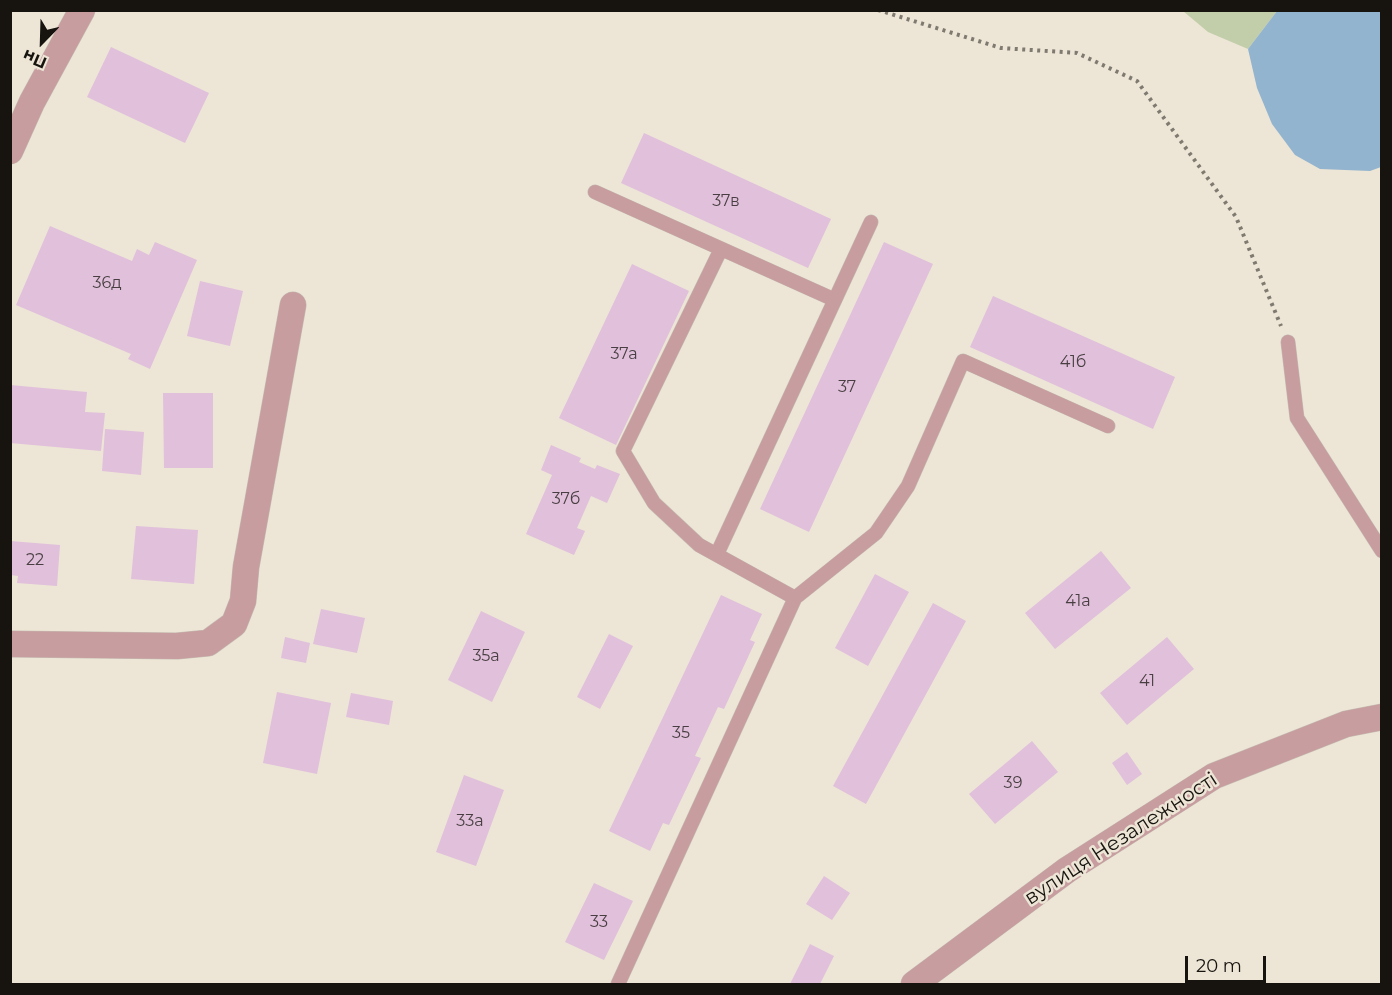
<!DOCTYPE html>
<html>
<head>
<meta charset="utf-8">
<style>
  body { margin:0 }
  #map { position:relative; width:1392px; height:995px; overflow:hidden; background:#ede5d6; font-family:Montserrat,sans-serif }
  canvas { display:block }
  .frame { position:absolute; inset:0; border:12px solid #17140f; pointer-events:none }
  .north { position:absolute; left:12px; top:12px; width:60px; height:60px; -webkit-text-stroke:4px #ede5d6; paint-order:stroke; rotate:203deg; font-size:16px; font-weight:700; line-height:24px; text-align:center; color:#17140f }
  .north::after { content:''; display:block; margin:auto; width:21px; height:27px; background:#17140f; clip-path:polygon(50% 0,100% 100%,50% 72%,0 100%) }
  .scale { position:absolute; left:1185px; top:956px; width:81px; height:27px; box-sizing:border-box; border:3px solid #17140f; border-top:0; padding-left:8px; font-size:18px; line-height:21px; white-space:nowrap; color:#17140f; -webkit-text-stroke:4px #ede5d6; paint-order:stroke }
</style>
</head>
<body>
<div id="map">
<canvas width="1392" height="995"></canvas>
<div class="frame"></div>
<div class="north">Пн</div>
<div class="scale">20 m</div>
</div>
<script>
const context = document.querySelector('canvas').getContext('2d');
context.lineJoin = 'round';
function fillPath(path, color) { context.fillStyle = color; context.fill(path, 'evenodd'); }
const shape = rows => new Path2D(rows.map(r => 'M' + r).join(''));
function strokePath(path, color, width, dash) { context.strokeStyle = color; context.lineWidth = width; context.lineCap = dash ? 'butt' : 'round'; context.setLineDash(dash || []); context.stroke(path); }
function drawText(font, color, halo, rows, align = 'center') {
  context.font = font + ' Montserrat,sans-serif'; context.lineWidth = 5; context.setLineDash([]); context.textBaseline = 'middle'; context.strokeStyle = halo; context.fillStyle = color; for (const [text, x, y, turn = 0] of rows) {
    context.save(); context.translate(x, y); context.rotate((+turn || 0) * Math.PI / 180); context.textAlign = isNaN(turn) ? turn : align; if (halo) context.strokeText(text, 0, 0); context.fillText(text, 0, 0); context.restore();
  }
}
fillPath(shape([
  [1183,11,1277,11,1248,49,1208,32]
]), '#c2cea9');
fillPath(shape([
  [1277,11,1381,11,1381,167,1370,171,1320,169,1295,155,1272,124,1257,88,1248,49]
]), '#93b4ce');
fillPath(shape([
  [111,47,209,93,185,143,87,97],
  [644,133,831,219,808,268,621,183],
  [50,226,132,261,137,249,149,255,155,242,197,260,150,369,128,359,131,354,16,305],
  [884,242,933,264,809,532,760,509],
  [632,264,689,291,616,445,559,418],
  [200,281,243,291,230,346,187,336],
  [993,296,1175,377,1153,429,970,347],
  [10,385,87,392,85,412,105,413,101,451,10,443],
  [163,393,213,393,213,468,164,468],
  [105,429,144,432,141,475,102,471],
  [551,445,581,458,579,462,595,469,597,465,620,474,607,503,591,496,577,528,585,531,574,555,526,534,552,475,541,470],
  [136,526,198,530,194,584,131,579],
  [10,541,60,545,57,586,17,583,18,576,10,575],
  [1101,551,1131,588,1055,649,1025,613],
  [875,574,909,592,868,666,835,648],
  [721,595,762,614,750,640,755,642,724,709,718,707,695,756,701,758,669,825,663,823,650,851,609,831],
  [933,603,966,621,866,804,833,786],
  [321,609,365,618,357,653,313,644],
  [481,611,525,632,492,702,448,680],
  [609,634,633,646,600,709,577,697],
  [285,637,310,643,306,663,281,658],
  [1167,637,1194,669,1127,725,1100,693],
  [277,692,331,703,317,774,263,763],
  [351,693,393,701,389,725,346,717],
  [1032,741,1058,772,995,824,969,794],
  [1127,752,1142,774,1127,785,1112,763],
  [464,775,504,790,476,866,436,852],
  [824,876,850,893,832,920,806,904],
  [594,883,633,901,604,960,565,942],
  [810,944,834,956,820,984,790,984]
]), '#e0c0db');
const lane = shape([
  [595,192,835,300],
  [721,249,623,451,654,503,699,545,795,598],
  [1288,342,1297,418,1382,551],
  [717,554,871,222],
  [618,984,795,598,876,533,908,486,963,361,1108,426]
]);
const street = shape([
  [10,151,32,102,82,10],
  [10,644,177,646,208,643,234,624,243,601,246,567,293,305],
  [914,984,1067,870,1214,776,1346,724,1382,717]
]);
strokePath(lane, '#c6bfb2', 15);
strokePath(street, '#c6bfb2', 27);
strokePath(shape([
  [878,10,1001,48,1077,53,1137,81,1236,217,1281,326]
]), '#7f7a70', 4, [3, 4.5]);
strokePath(lane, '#c79da0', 14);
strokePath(street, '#c79da0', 26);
drawText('16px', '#493f42', null, [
  ["37в",726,201],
  ["36д",107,283],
  ["37а",624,354],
  ["41б",1073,362],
  ["37",847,387],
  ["37б",566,499],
  ["22",35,560],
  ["41а",1078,601],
  ["35а",486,656],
  ["41",1147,681],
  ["35",681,733],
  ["39",1013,783],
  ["33а",470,821],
  ["33",599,922]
]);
drawText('20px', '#17140f', '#ede5d6', [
  ["вулиця Незалежності",1121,839,-33]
]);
</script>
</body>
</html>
